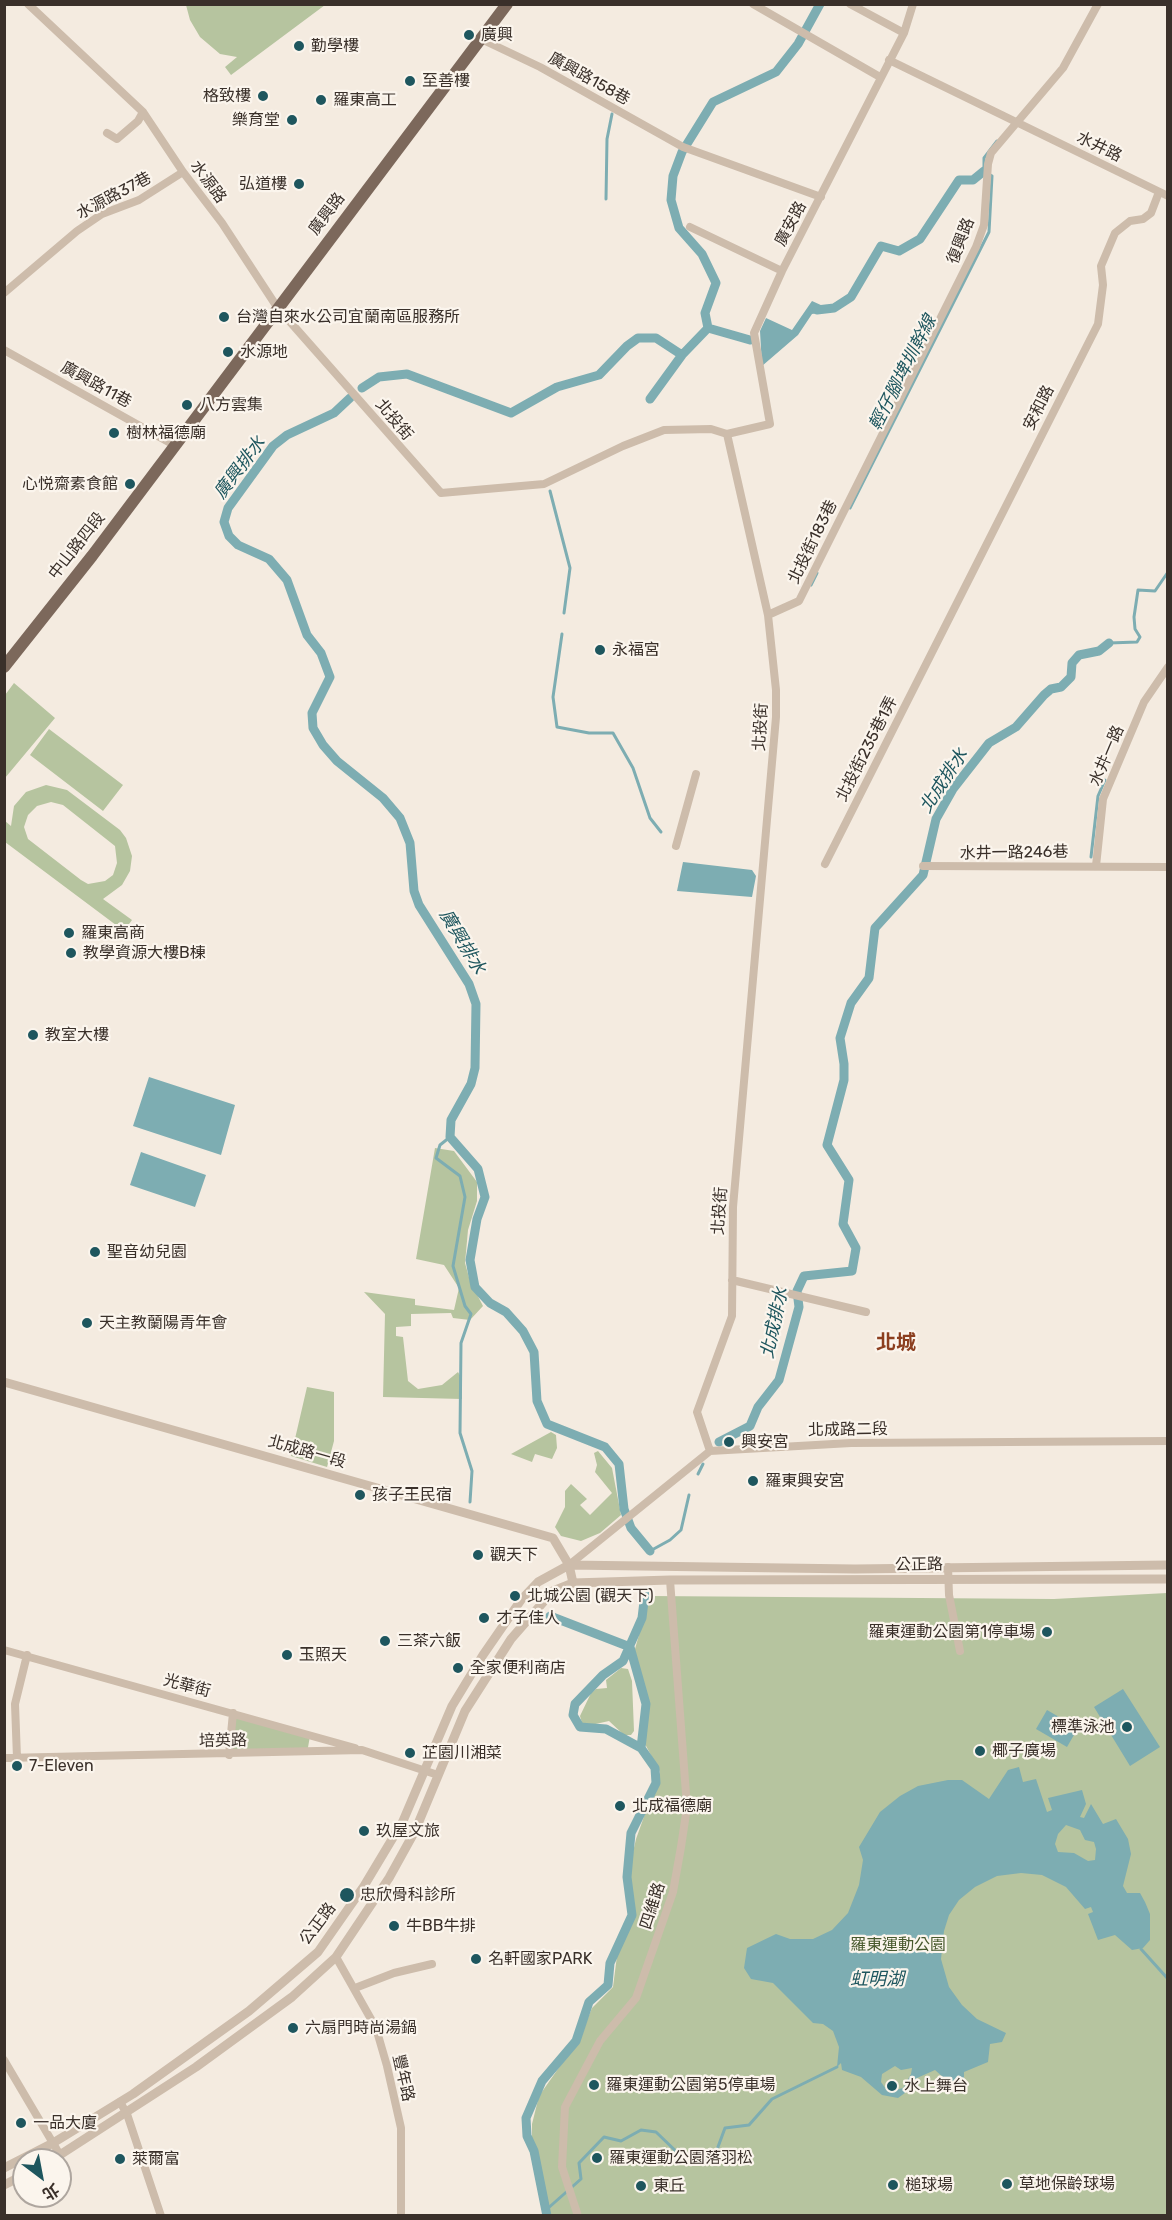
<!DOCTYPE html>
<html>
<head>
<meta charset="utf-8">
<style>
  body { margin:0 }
  #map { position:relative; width:1172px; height:2220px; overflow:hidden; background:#f4ebe0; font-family:Rubik,"Noto Sans TC",sans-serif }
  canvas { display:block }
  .frame { position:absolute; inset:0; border:6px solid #3a302a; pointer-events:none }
  .north { position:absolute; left:12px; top:2148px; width:60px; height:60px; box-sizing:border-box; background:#fbf5ed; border:2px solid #aea69f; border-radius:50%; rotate:148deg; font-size:16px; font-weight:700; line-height:24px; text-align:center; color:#3a302a }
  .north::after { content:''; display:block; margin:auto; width:21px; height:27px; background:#1e565e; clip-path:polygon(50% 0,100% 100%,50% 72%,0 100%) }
</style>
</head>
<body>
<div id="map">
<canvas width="1172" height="2220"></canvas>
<div class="frame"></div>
<div class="north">北</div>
</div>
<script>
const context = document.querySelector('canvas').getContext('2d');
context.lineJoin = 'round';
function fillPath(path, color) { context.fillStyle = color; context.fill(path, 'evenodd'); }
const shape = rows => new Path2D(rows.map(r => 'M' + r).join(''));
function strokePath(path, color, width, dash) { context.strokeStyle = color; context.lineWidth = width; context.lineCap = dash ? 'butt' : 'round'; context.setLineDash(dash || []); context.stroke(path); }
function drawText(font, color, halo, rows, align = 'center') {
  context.font = font + ' Rubik,"Noto Sans TC",sans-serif'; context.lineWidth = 4.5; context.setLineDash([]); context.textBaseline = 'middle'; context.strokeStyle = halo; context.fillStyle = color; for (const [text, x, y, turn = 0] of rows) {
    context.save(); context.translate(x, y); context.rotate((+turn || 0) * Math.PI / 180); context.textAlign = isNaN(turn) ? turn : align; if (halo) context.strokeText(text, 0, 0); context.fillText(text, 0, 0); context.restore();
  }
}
fillPath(shape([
  [186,5,186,4,325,5,231,75,225,67,237,57,220,54,200,37,190,20],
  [14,683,55,718,5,778,5,695],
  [49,729,123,785,103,811,30,755],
  [46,785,67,790,120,830,126,838,132,856,130,871,122,885,103,899,132,920,124,931,5,842,5,821,11,826,14,806,26,792],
  [51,802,63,805,115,846,117,863,113,875,105,881,88,884,81,880,28,839,24,827,28,815,37,806],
  [435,1148,454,1151,477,1182,477,1201,468,1230,465,1263,470,1281,483,1306,470,1320,453,1318,451,1313,411,1314,411,1326,396,1327,396,1336,403,1337,408,1381,418,1389,442,1385,458,1372,462,1379,462,1399,383,1397,385,1314,364,1292,415,1299,415,1305,454,1310,459,1288,444,1265,416,1259],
  [307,1387,334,1392,334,1441,327,1467,291,1456],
  [551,1432,556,1435,557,1448,552,1459,535,1454,532,1462,511,1454],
  [598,1451,612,1468,621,1515,600,1533,581,1541,561,1536,555,1527,565,1507,565,1491,571,1484,587,1499,580,1505,590,1515,612,1493,595,1472,597,1465,594,1453],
  [1167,1593,1167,2215,549,2215,532,2155,532,2124,539,2096,579,2039,592,2008,613,1987,618,1948,631,1910,629,1870,636,1839,660,1772,645,1744,644,1689,633,1656,650,1596,1054,1599],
  [621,1668,628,1669,632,1681,634,1731,631,1735,624,1735,609,1721,591,1725,582,1723,580,1716,591,1693,596,1689,607,1688,606,1680],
  [233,1713,310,1736,307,1753,229,1755]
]), '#b6c49f');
fillPath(shape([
  [812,301,834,311,812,314,798,335,762,366,760,331,766,318,792,330],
  [683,862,752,870,756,876,752,897,677,891],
  [149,1077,235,1105,221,1155,133,1126],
  [141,1152,206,1175,195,1207,130,1185],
  [1123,1689,1160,1747,1130,1766,1094,1707],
  [1047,1710,1078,1728,1067,1747,1036,1729],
  [1019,1767,1023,1782,1036,1779,1047,1812,1052,1810,1048,1798,1082,1790,1086,1804,1080,1817,1084,1818,1091,1804,1103,1824,1116,1819,1128,1839,1131,1854,1123,1886,1127,1893,1140,1893,1145,1902,1150,1914,1150,1940,1143,1948,1132,1950,1115,1935,1098,1940,1088,1914,1093,1912,1091,1907,1085,1909,1066,1887,1042,1875,1021,1873,997,1876,975,1887,959,1900,949,1915,944,1931,941,1959,949,1987,962,2005,977,2019,1006,2033,1002,2042,990,2044,988,2062,964,2072,964,2084,954,2087,935,2070,917,2078,909,2090,898,2098,882,2095,861,2077,842,2070,841,2063,837,2067,839,2047,833,2031,823,2024,813,2023,773,1983,751,1979,744,1968,747,1948,776,1934,790,1939,813,1939,832,1930,848,1913,859,1885,863,1860,859,1847,880,1812,900,1796,918,1786,948,1780,962,1780,989,1799,1008,1770],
  [1066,1825,1080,1830,1085,1840,1094,1842,1096,1849,1095,1860,1088,1861,1074,1853,1058,1852,1055,1844,1058,1834],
  [895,2066,901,2070,912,2068,911,2074,903,2088,888,2092,881,2082,882,2074]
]), '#7dadb2');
strokePath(shape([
  [606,199,607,139,612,114],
  [550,491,570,568,564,613],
  [850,508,989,232,992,176,984,171,984,158,997,141],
  [811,585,817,573],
  [562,634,553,697,557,727,589,733,613,733,633,768,650,818,661,832],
  [1109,643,1137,642,1140,637,1135,629,1134,617,1138,590,1155,591,1168,572],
  [1091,857,1098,796,1105,780],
  [450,1137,440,1145,436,1158,460,1176,465,1197,453,1266,465,1306,471,1314,461,1343,460,1433,472,1471,470,1502],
  [698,1474,703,1464],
  [650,1551,670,1540,681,1530,689,1495],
  [1141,1949,1168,1979],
  [546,2210,581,2179,579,2163,604,2137,621,2141,641,2130,656,2132,682,2157,695,2164,715,2155,725,2128,749,2125,772,2099,837,2067]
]), '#7dadb2', 3);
strokePath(shape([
  [817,310,834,308,851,297,881,246,899,251,920,239,959,180,973,180,984,171],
  [708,328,705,313,716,283,702,254,679,228,671,200,673,176,682,152,713,102,776,72,798,44,820,4],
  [708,328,750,340],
  [362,388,379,377,407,374,511,413,557,387,599,375,627,346,638,338,656,338,682,355,708,328],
  [350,398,334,413,287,435,273,446,228,508,224,522,229,536,238,545,269,559,287,580,307,635,321,653,330,677,312,713,313,728,323,745,337,761,383,798,400,818,410,843,414,891,419,905,469,984,476,1004,475,1068,471,1084,451,1120,450,1137,478,1169,485,1197,477,1219,470,1260,475,1287,490,1303,506,1312,523,1331,534,1352,537,1401,547,1424,605,1447,619,1464,624,1509,631,1528,650,1551],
  [650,399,682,355],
  [719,1442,750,1426,758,1407,779,1380,799,1307,797,1291,804,1276,852,1271,856,1248,843,1224,849,1180,827,1145,844,1080,844,1064,840,1038,851,1003,869,978,875,928,923,875,936,819,953,789,989,743,1016,727,1044,695,1051,689,1061,687,1071,677,1072,663,1079,655,1099,651,1109,643],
  [550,1616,630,1647,646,1704,641,1748],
  [547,2216,534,2151,527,2136,526,2118,542,2081,576,2041,589,2002,608,1985,610,1963,632,1915,627,1877,631,1833,656,1783,655,1768,641,1748,606,1729,580,1727,573,1715,575,1704,603,1675,623,1661,642,1618,645,1593]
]), '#7dadb2', 9);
strokePath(shape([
  [28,4,143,112,183,172,222,223,277,307,441,493,544,484,623,446,664,430,711,429,727,434,768,615,776,690,776,717,733,1207,732,1316,697,1412,710,1451],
  [753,4,880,77],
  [850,4,904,33],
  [481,39,540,67,683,147,821,197],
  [889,60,1168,196],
  [107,133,117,139,138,121,143,112],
  [690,227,782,271],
  [4,293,77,231,102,214,139,200,183,172],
  [4,350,174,445],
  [727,434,770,424,754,333,782,271,904,33,913,4],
  [768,615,799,601,976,247,984,225,988,164,991,153,1063,68,1098,4],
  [676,846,696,774],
  [825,864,1098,324,1103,285,1101,266,1115,233,1130,221,1143,219,1151,213,1159,192],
  [923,866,1168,867],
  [1096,866,1103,799,1144,702,1168,667],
  [732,1280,866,1312],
  [569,1565,710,1451,851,1443,1168,1441],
  [948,1567,949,1595,960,1651],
  [4,1650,355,1748],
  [229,1755,233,1713],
  [4,1758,362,1750,438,1775],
  [17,1758,15,1704,27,1655],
  [336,1957,376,2028,387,2066,401,2128,401,2216],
  [355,1988,394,1973,432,1964],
  [4,2060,60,2155],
  [120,2102,127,2114,161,2216],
  [578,2216,562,2167,565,2107,600,2041,636,1998,673,1892,681,1847,687,1807,670,1580]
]), '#cdbcab', 8);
strokePath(shape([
  [4,1382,553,1538,569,1565,573,1583],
  [52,2160,196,2067,292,1997,336,1957,389,1878,415,1831,465,1711,511,1639,553,1591,573,1583,670,1580,1168,1579],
  [4,2168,53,2143,133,2094,249,2011,318,1952,364,1886,403,1821,452,1706,483,1655,521,1600,538,1582,569,1565,855,1569,1168,1565],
  [4,2185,24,2175]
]), '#cdbcab', 9);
strokePath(shape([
  [4,667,92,556,507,4]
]), '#7c685b', 12);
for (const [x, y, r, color] of [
  [469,35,6,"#1e565e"],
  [299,46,6,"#1e565e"],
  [410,81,6,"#1e565e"],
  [263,96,6,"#1e565e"],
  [321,100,6,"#1e565e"],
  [292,120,6,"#1e565e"],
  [299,184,6,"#1e565e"],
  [224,317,6,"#1e565e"],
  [228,352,6,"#1e565e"],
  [187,405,6,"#1e565e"],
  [114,433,6,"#1e565e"],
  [130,484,6,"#1e565e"],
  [600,650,6,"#1e565e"],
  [69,933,6,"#1e565e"],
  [71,953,6,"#1e565e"],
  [33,1035,6,"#1e565e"],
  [95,1252,6,"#1e565e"],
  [87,1323,6,"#1e565e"],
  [729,1442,6,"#1e565e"],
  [753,1481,6,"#1e565e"],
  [360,1495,6,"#1e565e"],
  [478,1555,6,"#1e565e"],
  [515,1596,6,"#1e565e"],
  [484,1618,6,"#1e565e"],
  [1047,1632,6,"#1e565e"],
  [385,1641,6,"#1e565e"],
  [287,1655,6,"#1e565e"],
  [458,1668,6,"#1e565e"],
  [1127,1727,6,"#1e565e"],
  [980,1751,6,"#1e565e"],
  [410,1753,6,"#1e565e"],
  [17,1766,6,"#1e565e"],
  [620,1806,6,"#1e565e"],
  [364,1831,6,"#1e565e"],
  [347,1895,8,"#1e565e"],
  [394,1926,6,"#1e565e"],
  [476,1959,6,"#1e565e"],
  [293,2028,6,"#1e565e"],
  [594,2085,6,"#1e565e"],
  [892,2086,6,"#1e565e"],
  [21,2123,6,"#1e565e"],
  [597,2158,6,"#1e565e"],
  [120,2159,6,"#1e565e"],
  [1007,2184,6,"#1e565e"],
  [893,2185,6,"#1e565e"],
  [641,2186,6,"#1e565e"]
]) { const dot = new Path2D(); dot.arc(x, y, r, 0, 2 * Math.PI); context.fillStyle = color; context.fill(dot); strokePath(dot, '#fbf5ed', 2); }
drawText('16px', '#3a302a', '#fbf5ed', [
  ["廣興",481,35],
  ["勤學樓",311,46],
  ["至善樓",422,81],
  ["格致樓",251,96,"right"],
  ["羅東高工",333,100],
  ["樂育堂",280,120,"right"],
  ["弘道樓",287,184,"right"],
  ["台灣自來水公司宜蘭南區服務所",236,317],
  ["水源地",240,352],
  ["八方雲集",199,405],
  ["樹林福德廟",126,433],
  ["心悦齋素食館",118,484,"right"],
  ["永福宮",612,650],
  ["羅東高商",81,933],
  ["教學資源大樓B棟",83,953],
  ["教室大樓",45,1035],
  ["聖音幼兒園",107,1252],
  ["天主教蘭陽青年會",99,1323],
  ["興安宮",741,1442],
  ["羅東興安宮",765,1481],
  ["孩子王民宿",372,1495],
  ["觀天下",490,1555],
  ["北城公園 (觀天下)",527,1596],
  ["才子佳人",496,1618],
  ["羅東運動公園第1停車場",1035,1632,"right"],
  ["三茶六飯",397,1641],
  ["玉照天",299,1655],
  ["全家便利商店",470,1668],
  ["標準泳池",1115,1727,"right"],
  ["椰子廣場",992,1751],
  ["芷園川湘菜",422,1753],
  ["7-Eleven",29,1766],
  ["北成福德廟",632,1806],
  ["玖屋文旅",376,1831],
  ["忠欣骨科診所",360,1895],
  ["牛BB牛排",406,1926],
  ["名軒國家PARK",488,1959],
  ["六扇門時尚湯鍋",305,2028],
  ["羅東運動公園第5停車場",606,2085],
  ["水上舞台",904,2086],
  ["一品大廈",33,2123],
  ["羅東運動公園落羽松",609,2158],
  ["萊爾富",132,2159],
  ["草地保齡球場",1019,2184],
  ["槌球場",905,2185],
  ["東丘",653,2186]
], 'left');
drawText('16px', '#3a302a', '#fbf5ed', [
  ["廣興路158巷",589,79,29],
  ["水井路",1099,147,26],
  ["水源路",208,182,53],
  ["水源路37巷",114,196,-28],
  ["廣興路",327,214,-53],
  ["廣安路",791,224,-62],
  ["復興路",961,241,-69],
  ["廣興路11巷",96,385,29],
  ["安和路",1039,408,-63],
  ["北投街",394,420,50],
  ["北投街183巷",813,542,-64],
  ["中山路四段",77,546,-52],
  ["北投街",761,727,-87],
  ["北投街235巷1弄",867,749,-63],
  ["水井一路",1107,756,-67],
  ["水井一路246巷",1014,853,-1],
  ["北投街",720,1211,-86],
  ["北成路二段",848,1430,-1],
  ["北成路一段",307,1452,16],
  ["公正路",919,1565,-1],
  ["光華街",187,1686,15],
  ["培英路",223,1741,-1],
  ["四維路",653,1906,-72],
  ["公正路",318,1924,-53],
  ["豐年路",403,2078,77]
]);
drawText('16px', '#47592d', '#fbf5ed', [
  ["羅東運動公園",898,1945]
]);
drawText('italic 18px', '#1e565e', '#fbf5ed', [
  ["輕仔腳埤圳幹線",903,373,-63],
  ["廣興排水",240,468,-53],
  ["北成排水",944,781,-57],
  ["廣興排水",462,942,59],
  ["北成排水",775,1323,-78],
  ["虹明湖",877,1980]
]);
drawText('bold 20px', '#8c3f20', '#fbf5ed', [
  ["北城",896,1343]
]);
</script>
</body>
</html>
